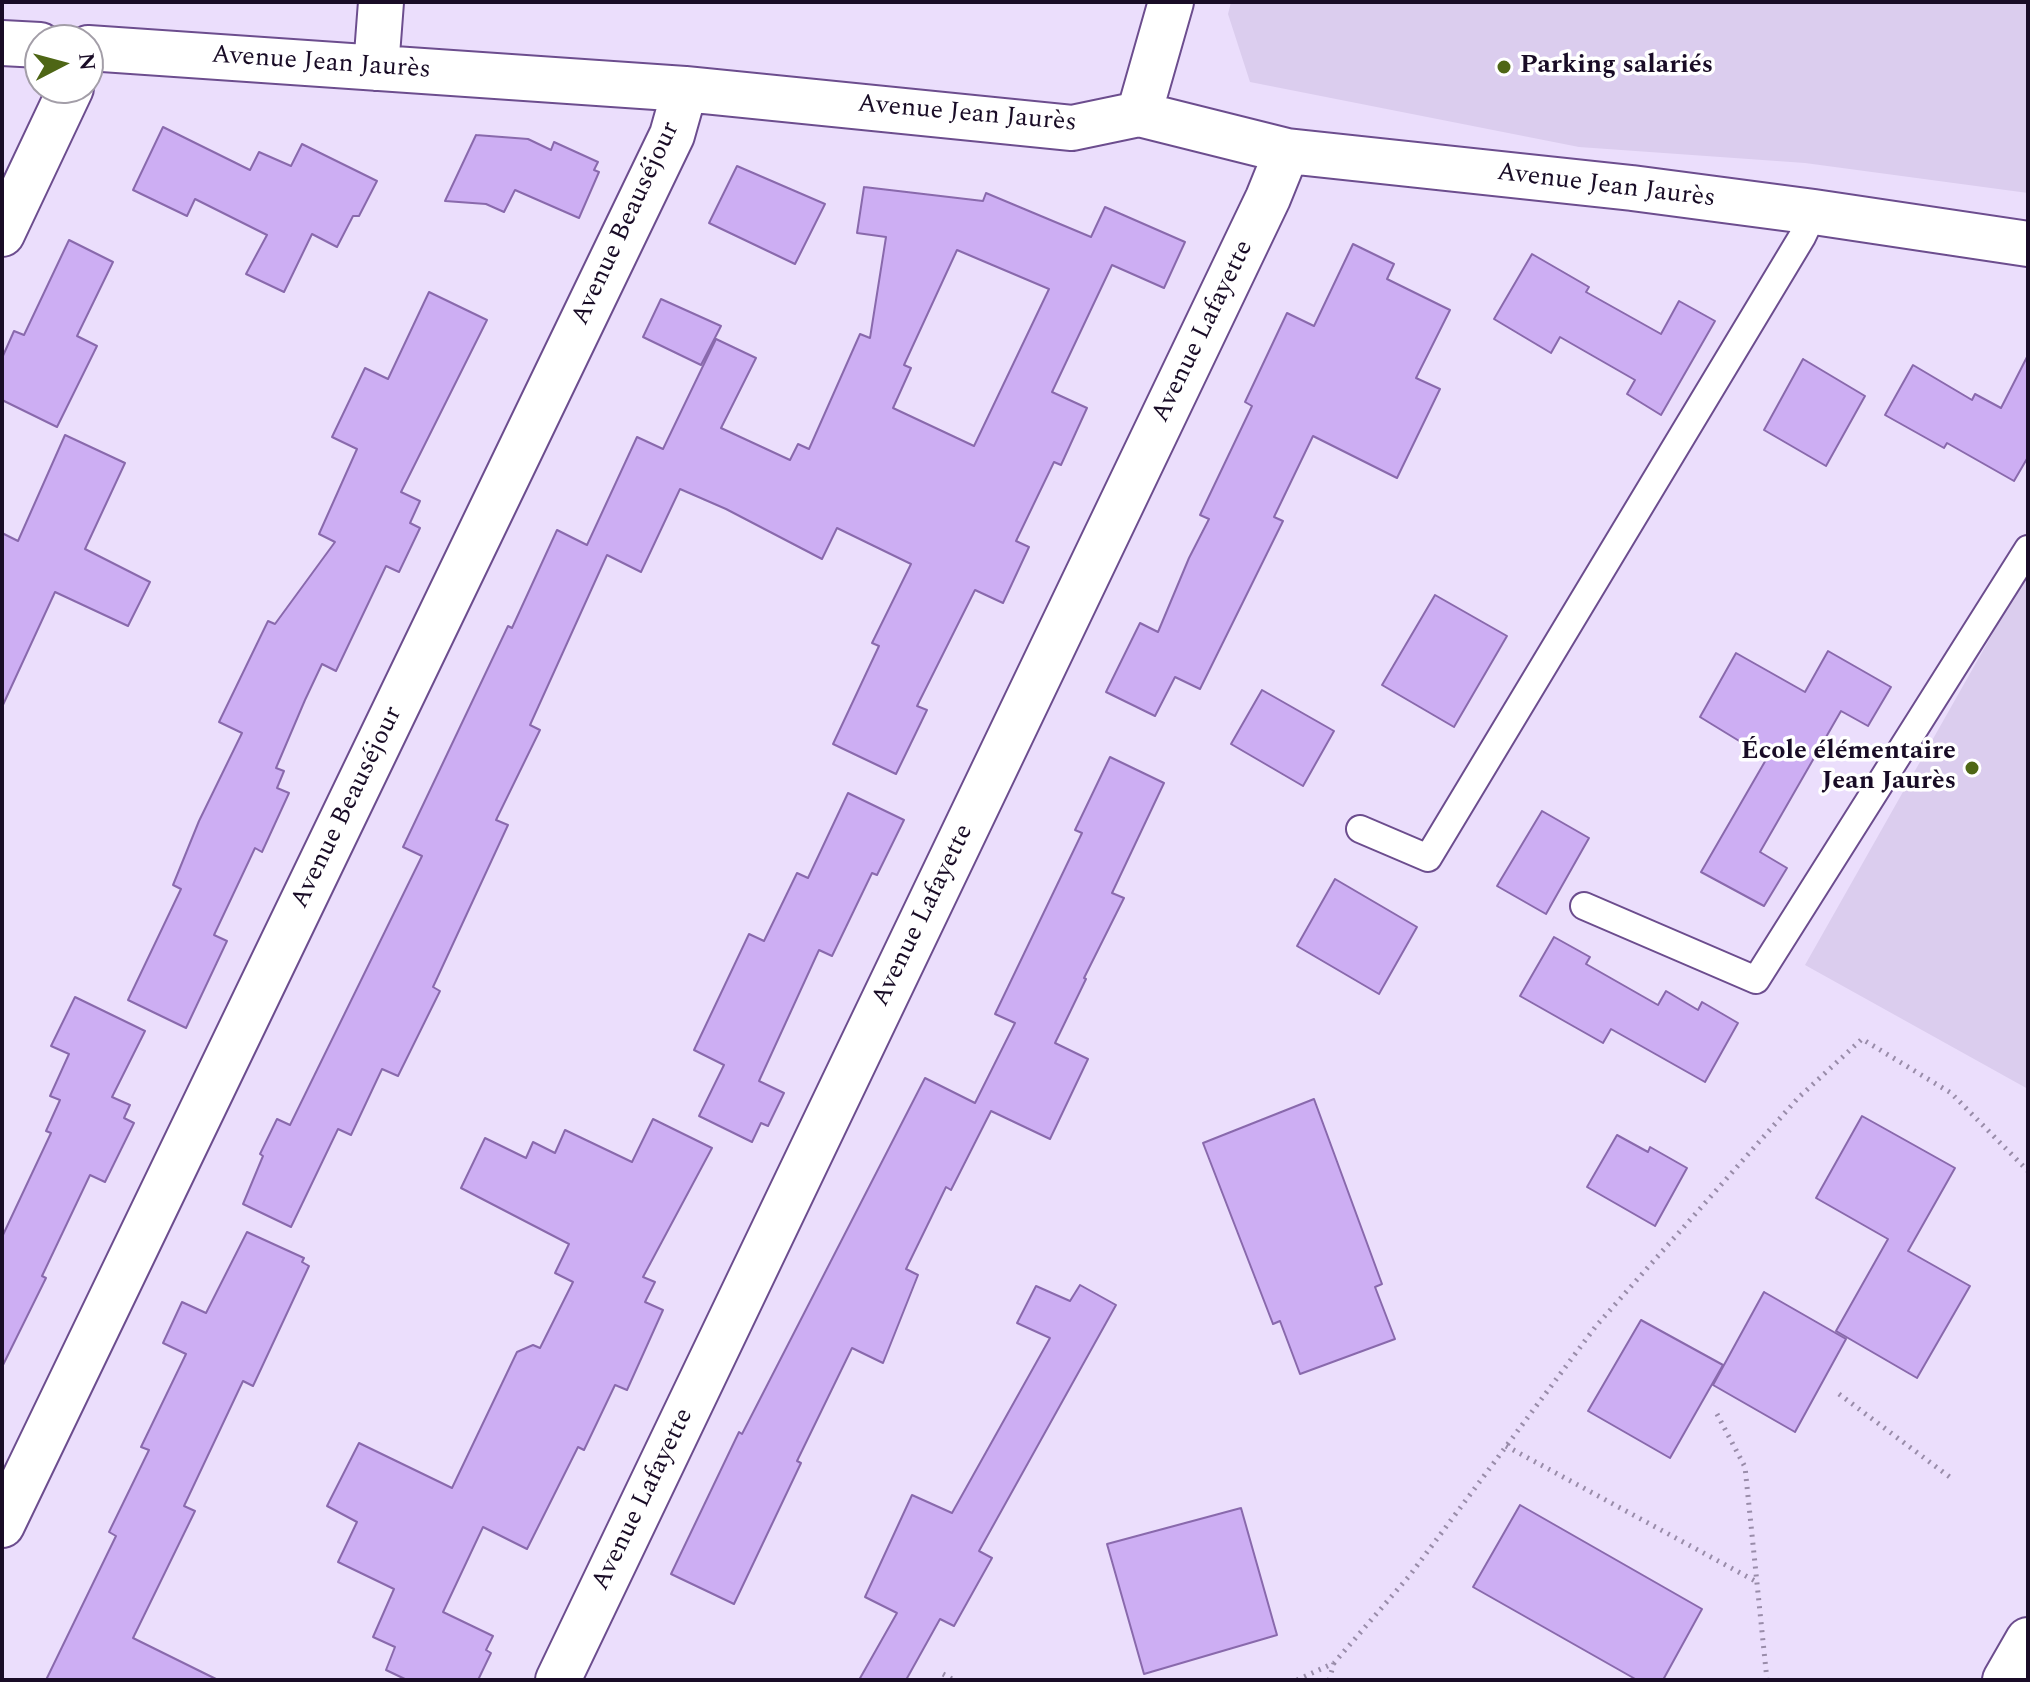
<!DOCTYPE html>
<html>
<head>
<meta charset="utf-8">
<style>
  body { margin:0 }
  #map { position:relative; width:2030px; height:1682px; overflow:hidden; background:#ebdefc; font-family:Spectral,serif }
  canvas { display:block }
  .frame { position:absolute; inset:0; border:4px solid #190c26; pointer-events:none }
  .north { position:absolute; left:24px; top:24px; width:80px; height:80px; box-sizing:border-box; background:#fff; border:2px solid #a39ea8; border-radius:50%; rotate:84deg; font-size:22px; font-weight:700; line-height:32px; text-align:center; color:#190c26 }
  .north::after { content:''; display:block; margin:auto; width:28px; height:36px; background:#4e6615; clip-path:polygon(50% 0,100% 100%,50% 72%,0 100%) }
</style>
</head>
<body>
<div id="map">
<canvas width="2030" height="1682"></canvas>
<div class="frame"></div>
<div class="north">N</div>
</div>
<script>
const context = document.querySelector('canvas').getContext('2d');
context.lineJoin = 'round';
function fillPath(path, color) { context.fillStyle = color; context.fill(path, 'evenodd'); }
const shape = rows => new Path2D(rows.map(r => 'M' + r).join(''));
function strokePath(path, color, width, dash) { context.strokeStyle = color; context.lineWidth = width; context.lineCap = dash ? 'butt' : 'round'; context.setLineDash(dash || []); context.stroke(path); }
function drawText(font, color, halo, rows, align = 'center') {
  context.font = font + ' Spectral,serif'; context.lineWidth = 7; context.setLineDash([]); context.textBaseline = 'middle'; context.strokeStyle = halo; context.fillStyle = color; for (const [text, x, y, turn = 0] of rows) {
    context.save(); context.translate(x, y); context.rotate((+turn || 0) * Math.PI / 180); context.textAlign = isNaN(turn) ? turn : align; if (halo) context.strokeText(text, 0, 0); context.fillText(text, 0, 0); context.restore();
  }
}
fillPath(shape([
  [1231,2,2028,2,2028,193,1805,163,1579,147,1250,82,1228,14],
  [2028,571,2028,1089,1805,965]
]), '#dbcdee');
const building = shape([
  [163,127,250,170,259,152,291,166,302,144,377,181,359,216,353,216,337,247,312,234,284,292,246,274,267,235,195,199,187,216,133,190,163,127],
  [476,135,528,139,551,150,554,142,598,162,594,170,599,172,579,218,515,190,504,212,486,204,445,201,476,135],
  [737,166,825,204,795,264,709,223,737,166],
  [864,187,983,201,986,193,1091,237,1105,207,1185,242,1164,288,1112,265,1052,392,1087,408,1061,465,1054,462,1016,541,1029,547,1003,603,975,590,917,706,927,710,896,774,833,744,879,646,872,643,911,564,837,528,822,559,726,509,680,489,641,572,607,555,530,725,540,730,496,820,508,825,433,987,440,991,398,1076,382,1069,351,1135,338,1129,291,1227,243,1204,263,1156,260,1154,277,1119,290,1125,422,856,403,847,508,626,512,628,557,530,587,545,637,437,663,449,716,339,756,358,721,428,790,460,798,444,809,449,860,334,870,338,886,237,857,233,864,187],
  [957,250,1049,289,974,446,893,408,911,368,904,365,957,250],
  [69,240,113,262,77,336,97,346,57,427,2,400,2,358,14,331,24,335,69,240],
  [1353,244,1394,264,1387,279,1450,310,1416,378,1440,389,1397,478,1313,436,1274,517,1283,521,1200,689,1175,677,1155,716,1106,692,1140,623,1158,632,1189,558,1209,519,1200,515,1252,406,1245,402,1287,313,1314,326,1353,244],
  [1532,254,1589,287,1586,292,1661,334,1679,301,1715,321,1661,415,1627,394,1635,380,1560,337,1551,353,1494,319,1532,254],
  [429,292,487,320,401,492,420,501,410,523,420,528,399,572,386,566,336,671,322,664,305,700,276,768,284,771,277,788,289,793,262,852,255,848,214,935,227,941,186,1028,128,1000,181,889,173,885,199,821,242,733,219,722,268,621,275,624,335,542,319,534,357,449,332,437,365,368,388,379,429,292],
  [661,299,721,326,701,365,643,337,661,299],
  [2028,355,2028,457,2014,481,1947,443,1944,448,1885,415,1913,365,1972,400,1975,394,2001,408,2028,355],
  [1803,359,1865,396,1826,466,1764,430,1803,359],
  [65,435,125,463,85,549,150,582,128,626,55,592,2,707,2,533,18,541,65,435],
  [1435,595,1507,636,1454,727,1382,685,1435,595],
  [1828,651,1891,687,1868,726,1841,711,1760,852,1787,868,1764,906,1701,872,1767,758,1700,717,1736,653,1805,692,1828,651],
  [1262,690,1334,731,1303,786,1231,744,1262,690],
  [1110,757,1164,783,1112,893,1124,898,1084,978,1086,979,1055,1043,1088,1059,1050,1139,991,1111,951,1190,946,1187,906,1269,918,1275,883,1363,852,1348,797,1461,801,1463,734,1604,671,1574,739,1432,742,1434,925,1078,975,1103,1015,1023,995,1014,1082,833,1075,830,1110,757],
  [848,793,904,820,877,875,872,873,832,956,819,950,759,1081,784,1093,768,1126,761,1123,752,1142,699,1116,724,1065,694,1050,749,934,764,941,797,873,808,878,848,793],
  [1542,811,1589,838,1546,914,1497,886,1542,811],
  [1335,879,1417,927,1379,994,1297,946,1335,879],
  [1554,937,1590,957,1586,964,1658,1005,1666,991,1698,1010,1702,1002,1738,1023,1705,1082,1611,1029,1603,1043,1520,996,1554,937],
  [75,997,145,1031,112,1097,130,1105,124,1118,134,1123,105,1182,90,1175,42,1276,46,1278,2,1367,2,1237,51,1133,46,1131,60,1100,50,1096,69,1054,51,1046,75,997],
  [1314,1099,1382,1284,1375,1287,1395,1339,1300,1374,1280,1321,1273,1324,1203,1143,1314,1099],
  [1862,1116,1955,1168,1908,1251,1970,1286,1917,1378,1836,1331,1888,1239,1816,1198,1862,1116],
  [653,1119,712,1148,643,1277,655,1282,645,1302,663,1310,627,1390,615,1385,584,1450,578,1447,527,1549,483,1527,443,1612,493,1636,486,1650,491,1653,478,1680,407,1680,386,1670,395,1647,373,1637,394,1589,338,1562,357,1522,327,1506,359,1443,452,1488,517,1352,533,1345,540,1348,573,1282,555,1273,569,1244,461,1188,485,1138,526,1158,533,1142,555,1153,565,1130,632,1162,653,1119],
  [1617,1135,1648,1152,1650,1147,1687,1168,1655,1226,1587,1187,1617,1135],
  [247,1232,304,1258,302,1262,309,1266,253,1386,243,1381,184,1506,195,1511,133,1638,218,1680,46,1680,116,1536,109,1532,149,1450,141,1447,186,1354,163,1343,182,1302,206,1313,247,1232],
  [1080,1285,1116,1305,979,1551,992,1558,954,1626,940,1619,906,1680,859,1680,897,1613,865,1597,912,1495,952,1513,1050,1338,1017,1323,1036,1286,1070,1301,1080,1285],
  [1764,1292,1846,1339,1795,1432,1713,1385,1764,1292],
  [1641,1320,1723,1365,1670,1458,1588,1411,1641,1320],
  [1520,1505,1702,1609,1663,1680,1637,1680,1473,1587,1520,1505],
  [1241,1508,1277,1635,1144,1674,1107,1544,1241,1508]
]);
fillPath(building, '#cdaef3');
strokePath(building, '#8969ac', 2);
const lane = shape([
  [1360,829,1428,858,1802,237,1814,212],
  [1584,906,1756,980,2028,549]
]);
const street = shape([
  [2,43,40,45],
  [88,48,685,89,1072,128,1139,114,1287,151,1632,188,1814,212,2028,244],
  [376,68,381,2],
  [1139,114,1171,2],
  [2,234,71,88],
  [2,1525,672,135,685,89],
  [558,1680,1268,198,1287,151],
  [2005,1680,2028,1640]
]);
strokePath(lane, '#6c4d8e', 30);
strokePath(street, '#6c4d8e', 48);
strokePath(shape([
  [1839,1394,1951,1478],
  [1717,1414,1745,1467,1767,1680],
  [1506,1446,1757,1582],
  [943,1674,954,1680],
  [1297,1680,1334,1663,1410,1575,1596,1326,1798,1098,1862,1039,1951,1093,2028,1171],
  [1329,1680,1334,1663]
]), '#998ca9', 5, [2, 6]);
strokePath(lane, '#fff', 26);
strokePath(street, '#fff', 44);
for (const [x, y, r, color] of [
  [1504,67,8,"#4e6615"],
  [1972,768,8,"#4e6615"]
]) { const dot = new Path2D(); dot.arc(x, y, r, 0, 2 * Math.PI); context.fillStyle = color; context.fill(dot); strokePath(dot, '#fff', 3); }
drawText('26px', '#190c26', '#fff', [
  ["Avenue Jean Jaurès",321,64,4],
  ["Avenue Jean Jaurès",967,115,5],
  ["Avenue Jean Jaurès",1606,187,7],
  ["Avenue Beauséjour",627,224,-65],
  ["Avenue Lafayette",1204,332,-64],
  ["Avenue Beauséjour",348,808,-64],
  ["Avenue Lafayette",924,916,-64],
  ["Avenue Lafayette",644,1500,-64]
]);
drawText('bold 26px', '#190c26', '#fff', [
  ["Parking salariés",1520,67],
  ["École élémentaire",1956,753,"right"],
  ["Jean Jaurès",1956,783,"right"]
], 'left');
</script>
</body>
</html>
